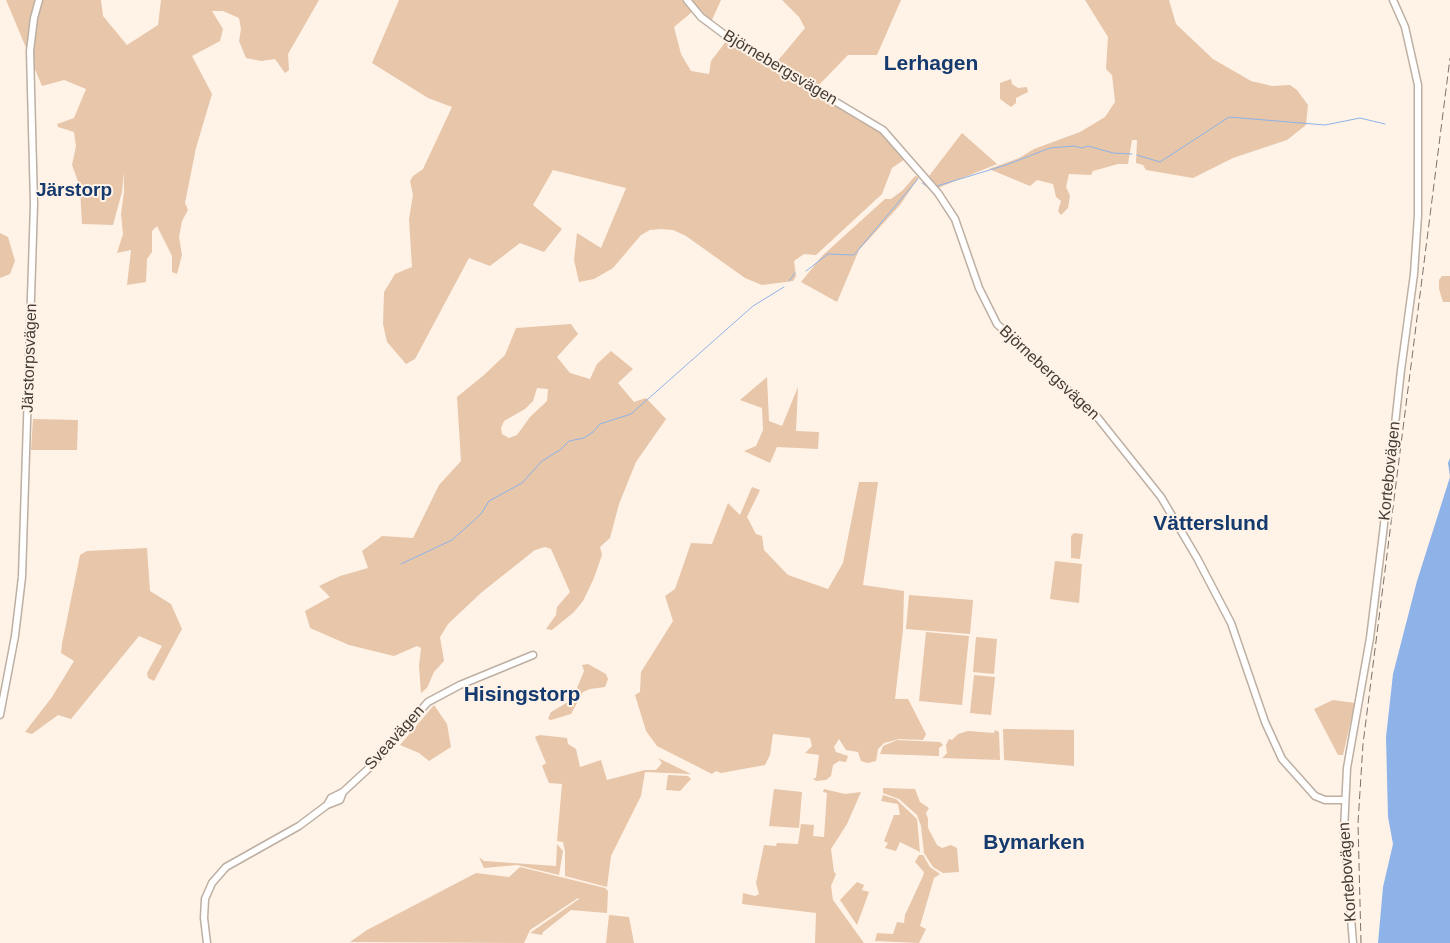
<!DOCTYPE html>
<html>
<head>
<meta charset="utf-8">
<style>
  body { margin:0 }
  canvas { display:block; background:#fff2e7 }
</style>
</head>
<body>
<canvas width="1450" height="943"></canvas>
<script>
const context = document.querySelector('canvas').getContext('2d');
context.lineJoin = 'round';
function fillPath(path, color) { context.fillStyle = color; context.fill(path, 'evenodd'); }
const shape = rows => new Path2D(rows.map(r => 'M' + r).join(''));
function strokePath(path, color, width, dash) { context.strokeStyle = color; context.lineWidth = width; context.lineCap = dash ? 'butt' : 'round'; context.setLineDash(dash || []); context.stroke(path); }
function drawText(font, color, halo, rows, align = 'center') {
  context.font = font + ' Helvetica,sans-serif'; context.lineWidth = 4; context.setLineDash([]); context.textBaseline = 'middle'; context.strokeStyle = halo; context.fillStyle = color; for (const [text, x, y, turn = 0] of rows) {
    context.save(); context.translate(x, y); context.rotate((+turn || 0) * Math.PI / 180); context.textAlign = isNaN(turn) ? turn : align; if (halo) context.strokeText(text, 0, 0); context.fillText(text, 0, 0); context.restore();
  }
}
fillPath(shape([
  [6,0,101,0,103,16,127,45,158,25,161,0,319,0,288,54,289,70,285,73,275,59,261,61,246,58,239,41,241,29,239,18,223,11,212,11,223,29,220,41,192,56,212,94,196,148,185,203,188,210,182,221,179,237,182,255,177,274,172,272,172,256,157,226,152,231,152,252,147,259,146,282,127,285,131,250,117,253,123,234,121,214,124,192,124,172,122,192,113,225,82,224,80,187,72,165,76,146,74,132,58,127,57,124,74,118,86,89,64,80,42,86],
  [399,0,685,0,692,12,674,27,681,54,691,71,709,74,711,61,727,40,877,129,905,159,892,168,882,194,816,255,804,254,794,261,796,276,793,281,762,285,745,278,686,236,673,230,661,229,650,230,641,235,613,268,594,279,579,282,574,260,577,233,601,248,626,188,553,170,533,205,562,229,544,252,520,243,490,266,469,258,415,359,406,364,387,342,383,324,384,292,395,274,412,267,409,219,413,195,410,181,413,176,423,169,452,107,428,98,372,63],
  [692,0,721,0,711,22,693,2],
  [782,0,901,0,877,55,848,55,817,87,776,63,805,28,799,17],
  [1085,0,1169,0,1176,24,1213,59,1251,81,1272,86,1290,85,1297,90,1308,105,1306,125,1287,140,1233,158,1193,178,1146,170,1143,165,1136,163,1137,140,1132,140,1128,164,1118,164,1093,171,1091,175,1069,174,1066,187,1070,196,1068,208,1061,215,1058,211,1061,201,1056,197,1053,184,1037,180,1030,186,989,169,1019,158,1034,149,1080,132,1105,117,1115,102,1112,75,1106,69,1108,37],
  [1011,79,1012,84,1018,88,1027,87,1028,92,1016,98,1016,103,1011,107,1000,99,1000,83],
  [962,133,997,164,938,188,929,176],
  [915,176,919,177,900,205,859,250,837,302,801,282,822,256,885,199,891,199,903,190],
  [0,233,8,237,15,261,10,274,0,278],
  [1442,276,1450,276,1450,302,1443,302,1439,289,1439,280],
  [571,324,578,334,557,357,570,373,590,379,597,364,611,351,633,369,618,383,634,402,646,398,666,419,636,462,619,504,610,538,600,547,602,555,594,578,583,601,574,612,552,630,546,629,556,615,557,607,570,592,551,549,545,547,535,550,482,592,448,624,440,637,444,661,434,672,427,688,421,693,419,666,421,648,417,646,394,656,349,645,310,628,305,611,330,597,319,586,340,576,368,568,362,551,382,536,413,538,439,485,461,461,457,397,484,375,505,355,516,328],
  [537,388,548,389,547,401,530,417,517,435,509,438,502,434,501,428,504,421,525,409,533,401],
  [767,377,769,421,782,426,798,387,796,431,819,432,818,449,777,447,770,463,744,451,756,446,763,430,762,408,740,400],
  [33,419,78,420,77,450,31,450],
  [859,482,878,482,863,585,904,591,903,630,895,699,908,699,926,734,923,740,899,739,884,743,878,749,876,761,868,763,861,761,858,752,846,750,839,739,834,747,836,752,848,756,846,762,839,761,833,765,831,776,826,780,816,781,813,778,816,778,819,755,805,753,812,746,810,738,773,734,770,755,765,765,721,773,716,771,712,774,657,746,646,731,635,695,640,692,641,672,673,621,665,596,675,589,691,543,712,544,728,503,740,515,752,487,760,490,747,517,756,534,762,536,764,550,788,575,828,589,843,563],
  [1074,533,1083,534,1080,559,1071,558,1071,536],
  [147,548,150,591,171,604,182,629,154,681,148,678,147,673,162,646,139,636,71,719,58,715,32,734,25,732,52,697,74,661,61,653,62,644,80,555,87,551],
  [1055,561,1082,564,1079,603,1050,599],
  [909,595,973,600,970,634,906,629],
  [926,632,969,636,962,705,919,701],
  [976,637,997,639,994,674,973,672],
  [588,664,606,674,608,679,605,687,590,689,583,692,571,714,551,720,548,719,551,712,568,702,577,688,584,671,582,665],
  [974,675,995,677,991,715,970,713],
  [1333,700,1355,703,1343,755,1338,755,1314,709],
  [434,705,447,724,451,747,429,761,419,753,400,745],
  [1003,729,1074,730,1074,766,1004,760],
  [995,730,999,732,1000,760,942,758,947,753,946,745,949,739,952,740,958,734,968,731,994,733],
  [540,735,567,738,568,744,576,749,580,767,601,760,607,780,645,770,656,770,662,763,658,758,691,774,645,772,641,796,611,856,607,887,565,876,565,851,563,842,557,841,562,784,549,783,542,766,546,763,535,737],
  [897,740,940,742,943,745,939,748,939,756,880,754,883,746],
  [668,775,688,776,691,779,680,791,666,790],
  [883,788,915,789,920,802,929,808,926,813,928,819,928,828,937,845,942,848,951,845,957,848,959,872,943,873,933,867,924,853,921,826,917,815,899,799,883,793],
  [774,789,802,792,799,828,769,826],
  [824,789,845,794,861,792,847,824,831,849,834,872,836,874,831,886,833,900,864,943,815,943,816,913,742,904,743,893,755,896,759,894,756,883,764,845,776,846,777,843,798,844,801,824,814,825,813,836,824,837,827,793,823,792],
  [883,795,896,799,917,819,920,852,900,842,896,851,885,848,888,843,884,841,894,815,900,815,898,804,881,801],
  [557,844,563,851,559,875,517,865,484,868,479,857,484,861,556,866],
  [919,855,923,855,930,867,940,874,934,878,920,926,926,929,919,943,875,941,877,933,893,934,897,922,904,923,905,915,923,876,924,872,915,862],
  [520,867,605,888,608,891,607,913,571,910,543,932,542,935,530,933,579,899,578,898,530,930,524,943,350,942,367,930,476,873,509,877],
  [857,882,864,885,862,890,869,892,857,925,840,900],
  [609,915,629,917,634,943,606,943]
]), '#e8c6a9');
fillPath(shape([
  [1450,458,1450,943,1378,943,1383,887,1393,844,1388,817,1386,737,1393,674,1417,581,1450,477,1448,463]
]), '#8db3e9');
strokePath(shape([
  [1137,155,1160,162,1229,117,1325,125,1360,118,1385,124],
  [922,183,928,187],
  [937,186,1006,165,1050,148,1074,146,1082,148,1088,146,1113,153,1132,154],
  [806,271,828,254,854,255,918,179],
  [789,281,795,273],
  [401,564,452,540,481,514,489,501,522,483,542,461,560,450,569,441,584,438,593,432,600,424,631,414,753,306,784,287]
]), '#8db3e9', 1);
const tertiary = shape([
  [687,0,701,17,729,38,883,130,938,193,955,219,979,288,997,324,1098,418,1161,497,1197,558,1231,623,1265,722,1282,759,1315,796,1325,800,1344,800],
  [0,715,15,636,22,577,34,204,30,51,34,18,39,0],
  [327,805,340,800,343,792,368,769,428,702,460,685,533,655],
  [207,943,204,918,205,899,212,883,226,867,299,826,327,805,331,798,343,792],
  [1353,943,1344,830,1347,768,1370,638,1383,533,1401,370,1414,274,1418,215,1418,85,1405,27,1393,0]
]);
strokePath(tertiary, '#bdafa2', 9);
strokePath(tertiary, '#fff', 6);
strokePath(shape([
  [1361,943,1358,823,1363,744,1450,58]
]), '#7a726b', 1, [8, 4]);
drawText('16px', '#423c36', '#fff2e7', [
  ["Björnebergsvägen",780,68,31],
  ["Järstorpsvägen",30,358,-88],
  ["Björnebergsvägen",1049,373,43],
  ["Kortebovägen",1390,471,-84],
  ["Sveavägen",395,738,-48],
  ["Kortebovägen",1348,872,-94]
]);
drawText('bold 19px', '#143a6e', '#fff2e7', [
  ["Järstorp",74,191]
]);
drawText('bold 21px', '#143a6e', '#fff2e7', [
  ["Lerhagen",931,64],
  ["Vätterslund",1211,524],
  ["Hisingstorp",522,695],
  ["Bymarken",1034,843]
]);
</script>
</body>
</html>
